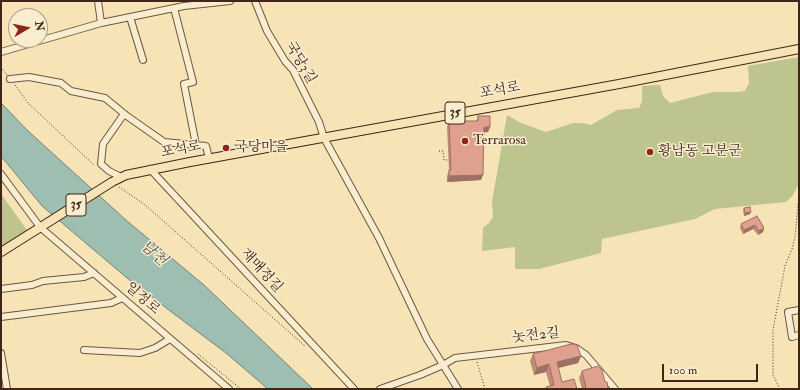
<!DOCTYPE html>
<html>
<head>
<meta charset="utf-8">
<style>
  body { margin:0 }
  #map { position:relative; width:800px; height:390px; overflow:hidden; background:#f6e4b7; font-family:"IM FELL Double Pica",serif }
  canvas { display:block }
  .frame { position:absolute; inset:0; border:2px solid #422519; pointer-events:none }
  .north { position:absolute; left:8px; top:8px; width:40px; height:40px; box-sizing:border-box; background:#f9edd0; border:1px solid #b09d87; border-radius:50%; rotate:81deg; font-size:11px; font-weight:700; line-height:16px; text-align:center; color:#422519 }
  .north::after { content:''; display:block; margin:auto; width:14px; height:18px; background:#8f2418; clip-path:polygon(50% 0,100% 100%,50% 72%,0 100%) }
  .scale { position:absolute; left:662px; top:364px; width:96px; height:18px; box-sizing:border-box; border:2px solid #422519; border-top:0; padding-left:5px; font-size:12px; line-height:14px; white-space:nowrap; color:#422519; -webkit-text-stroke:3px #f9edd0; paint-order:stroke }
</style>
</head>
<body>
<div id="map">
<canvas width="800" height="390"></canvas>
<div class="frame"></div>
<div class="north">N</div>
<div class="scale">100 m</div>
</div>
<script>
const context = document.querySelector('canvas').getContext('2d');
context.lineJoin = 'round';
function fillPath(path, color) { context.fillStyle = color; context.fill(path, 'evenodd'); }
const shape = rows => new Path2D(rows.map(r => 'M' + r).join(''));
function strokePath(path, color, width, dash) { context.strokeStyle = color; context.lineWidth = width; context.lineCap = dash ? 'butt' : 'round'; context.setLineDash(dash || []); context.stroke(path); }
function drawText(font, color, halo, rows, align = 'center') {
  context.font = font + ' "IM FELL Double Pica","Noto Serif KR",serif'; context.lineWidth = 3; context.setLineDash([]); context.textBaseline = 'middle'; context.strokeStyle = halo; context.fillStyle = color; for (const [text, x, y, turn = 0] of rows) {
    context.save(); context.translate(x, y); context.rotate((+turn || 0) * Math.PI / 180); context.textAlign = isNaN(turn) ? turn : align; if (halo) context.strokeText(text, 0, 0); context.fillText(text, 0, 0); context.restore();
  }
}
fillPath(shape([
  [799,57,799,187,797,187,793,195,786,202,715,209,695,219,602,239,601,253,539,269,515,269,515,247,482,251,483,228,489,223,493,217,492,202,507,115,521,123,546,132,573,123,582,123,591,125,617,110,639,108,642,101,642,86,660,85,663,96,670,103,713,92,737,92,745,91,749,83,748,66],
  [1,194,27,230,1,246]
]), '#bec48d');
const water = shape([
  [1,103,27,130,127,221,204,285,313,389,268,389,226,353,133,283,42,206,1,156,1,103]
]);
fillPath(water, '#9dbeb0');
strokePath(water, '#798174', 1);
const minor = shape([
  [98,1,101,23,184,6,230,1],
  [255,1,267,31,285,61,293,70,319,122,324,138,379,238,427,339,458,389],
  [174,8,193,82,184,84,196,145],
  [130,17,143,60],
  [1,52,101,23],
  [10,79,29,77,61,83,71,91,105,98,127,116,164,142,206,146,209,158],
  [150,169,354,389],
  [1,174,40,227,229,389],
  [121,177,109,171,101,164,103,144,124,114],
  [1,289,32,285,43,281,84,277,94,273],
  [799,310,788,312,792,337,799,335],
  [1,317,111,303,122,298],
  [84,350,140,353,155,348,170,339],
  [1,353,7,389],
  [380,389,420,375,443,365,455,358,566,345,576,348,586,355,615,389]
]);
const major = shape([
  [1,252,112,182,126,175,190,162,619,84,799,49]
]);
strokePath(minor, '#6f5540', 8);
strokePath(major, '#422519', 10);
strokePath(shape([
  [1,67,7,75],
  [15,85,28,103,94,165],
  [439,151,443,151,444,160,449,160],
  [119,187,144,204,305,346],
  [198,354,241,389],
  [477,362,485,389],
  [780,389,773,375,773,330,785,266,792,249,795,237,799,194]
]), '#422519', 1, [1, 2]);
strokePath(minor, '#f9edd0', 6);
strokePath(major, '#f6e4b7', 8);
fillPath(shape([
  [478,116,490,127,488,132,484,132,481,180,447,182,447,176,449,170,447,127,449,121,476,121],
  [744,208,751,212,750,214,744,216,743,210],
  [757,216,764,228,763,232,758,235,753,229,743,234,740,228,741,224],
  [533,354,581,356,578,363,558,368,562,382,577,389,545,389,546,387,550,386,546,372,534,375,530,361],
  [582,371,605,382,582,389,579,378]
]), '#c08a7a');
fillPath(shape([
  [484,127,490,127,488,132,482,133],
  [483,175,481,180,447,182,449,176],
  [751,212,750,214,744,216,745,213],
  [755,225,753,229,743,234,744,230],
  [764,228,763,232,758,235,759,231],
  [581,356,578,363,554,369,557,362],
  [549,364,546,372,534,375,537,368]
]), '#9c7163');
const building = shape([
  [478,116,490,116,490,127,484,127,483,175,449,176,449,170,451,170,449,121,478,121,478,116],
  [750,207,751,212,745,213,744,208,750,207],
  [757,216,764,228,759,231,755,225,744,230,741,224,757,216],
  [571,344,577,345,581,356,557,362,562,382,574,379,577,389,547,389,546,387,554,385,549,364,537,368,533,354,571,344],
  [598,366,602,370,605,382,607,382,608,389,581,389,586,387,582,371,598,366]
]);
fillPath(building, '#dfa18e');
strokePath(building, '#9c7163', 1);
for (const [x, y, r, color] of [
  [465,141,4,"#8f2418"],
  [226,148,4,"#8f2418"],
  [650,152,4,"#8f2418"]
]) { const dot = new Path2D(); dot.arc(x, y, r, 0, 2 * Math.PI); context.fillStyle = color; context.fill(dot); strokePath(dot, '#f9edd0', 1.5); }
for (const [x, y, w] of [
  [455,113,20],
  [76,205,20]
]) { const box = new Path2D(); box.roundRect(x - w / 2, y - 11, w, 22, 3); context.fillStyle = '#f9edd0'; context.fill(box); strokePath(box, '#422519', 1); }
drawText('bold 13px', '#422519', null, [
  ["35",455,113],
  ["35",76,205]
]);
drawText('14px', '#422519', '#f9edd0', [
  ["국당3길",300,63,59],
  ["포석로",500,91,-10],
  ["포석로",181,150,-11],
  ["재매정길",261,271,47],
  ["일정로",142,299,41],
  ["놋전2길",536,336,-6]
]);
drawText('14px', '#422519', '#f9edd0', [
  ["Terrarosa",473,141],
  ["국당마을",234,148],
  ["황남동 고분군",658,152]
], 'left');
drawText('italic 15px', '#594b3f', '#f9edd0', [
  ["남천",153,254,41]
]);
</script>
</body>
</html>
